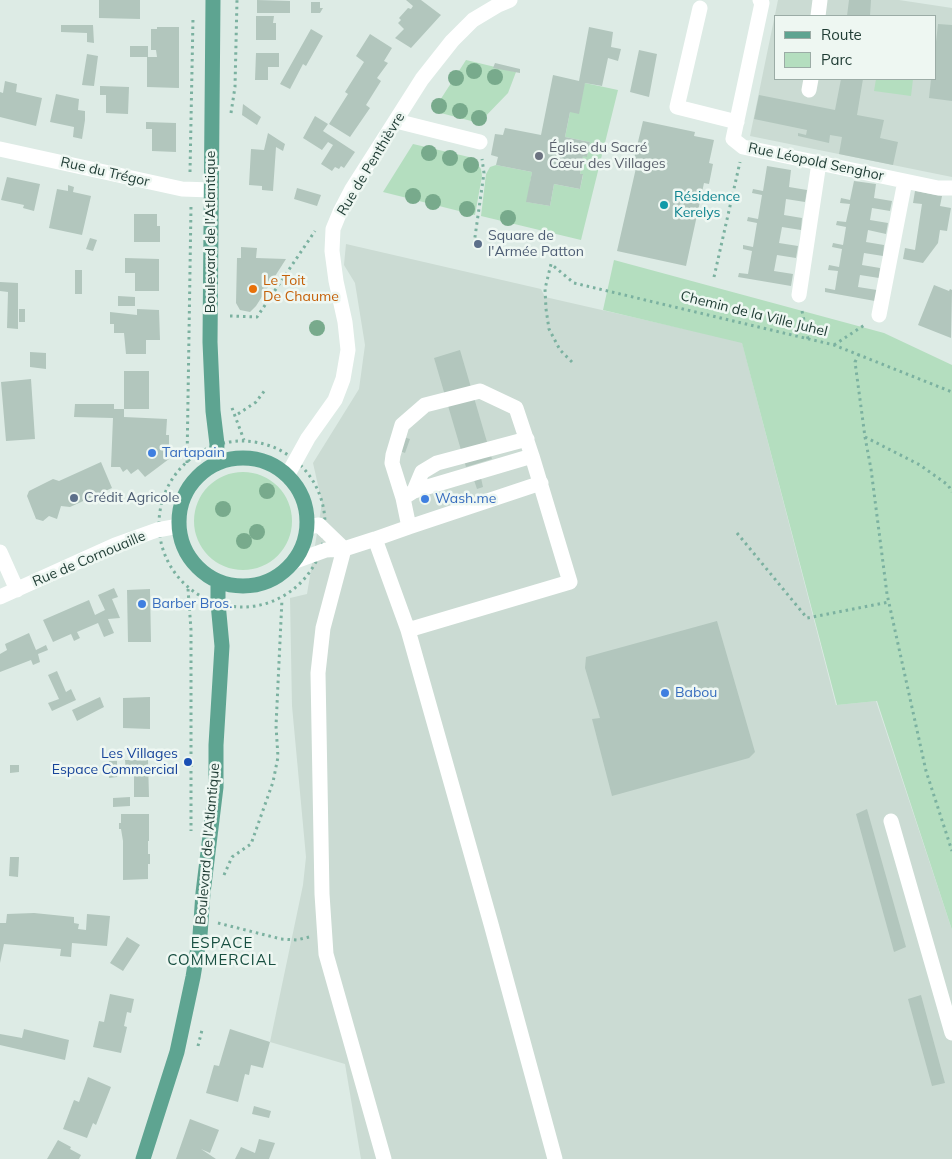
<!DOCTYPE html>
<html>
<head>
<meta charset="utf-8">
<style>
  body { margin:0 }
  #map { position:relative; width:952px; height:1159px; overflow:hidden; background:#ddebe5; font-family:Mulish,sans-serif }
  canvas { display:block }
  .legend { position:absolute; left:774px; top:15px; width:162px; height:65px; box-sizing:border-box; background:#eef7f2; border:1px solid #9baca6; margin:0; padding:6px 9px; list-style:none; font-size:15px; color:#1e3b33 }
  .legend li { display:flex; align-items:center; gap:10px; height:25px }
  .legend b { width:25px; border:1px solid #9baca6 }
</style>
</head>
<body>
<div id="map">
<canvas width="952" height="1159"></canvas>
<ul class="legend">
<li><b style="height:6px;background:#5ea491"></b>Route</li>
<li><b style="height:14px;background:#b4debf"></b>Parc</li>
</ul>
</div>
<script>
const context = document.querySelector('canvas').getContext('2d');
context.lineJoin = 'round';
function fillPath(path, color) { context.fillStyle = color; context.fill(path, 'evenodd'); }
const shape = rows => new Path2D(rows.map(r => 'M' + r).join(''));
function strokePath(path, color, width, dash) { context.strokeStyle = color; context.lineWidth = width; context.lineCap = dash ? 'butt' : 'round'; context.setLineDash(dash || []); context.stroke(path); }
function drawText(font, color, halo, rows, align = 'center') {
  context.font = font + ' Mulish,sans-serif'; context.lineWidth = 5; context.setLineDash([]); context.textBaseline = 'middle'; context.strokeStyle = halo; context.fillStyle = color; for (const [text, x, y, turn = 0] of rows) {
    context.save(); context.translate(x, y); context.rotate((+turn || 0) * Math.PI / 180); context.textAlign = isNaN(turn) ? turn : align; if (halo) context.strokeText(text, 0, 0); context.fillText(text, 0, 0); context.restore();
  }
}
fillPath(shape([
  [778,0,899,0,952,8,952,177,750,136],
  [776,16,936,16,936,79,776,79],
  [346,244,541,289,545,297,742,342,836,705,876,701,952,930,952,1159,361,1159,345,1064,270,1042,303,885,306,857,292,706,290,598,307,594,322,503,313,463,359,389,365,345,355,283,344,265]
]), '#cbdbd3');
fillPath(shape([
  [466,60,516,72,508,93,479,123,433,111],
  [876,79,913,79,911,96,874,91],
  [585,83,618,90,581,240,481,216,486,174,490,167,496,165,532,172,527,202,550,206,554,184,580,189,583,175,580,174,583,156,587,156,590,142,565,137,570,112],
  [413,144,469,157,475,161,481,169,482,176,475,215,383,192],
  [614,260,884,333,952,365,952,930,877,701,837,705,742,343,603,310],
  '194 521a49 49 0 1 1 98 0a49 49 0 1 1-98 0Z'
]), '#b4debf');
fillPath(shape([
  [99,0,140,0,140,19,99,18],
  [257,0,290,1,290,13,257,13],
  [406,0,421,0,441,15,411,48,395,38,404,29,398,23,401,20,399,18,408,8,411,9,413,6],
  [849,0,871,0,870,16,847,16],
  [311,2,320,2,320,8,323,8,320,13,311,13],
  [256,16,274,16,273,23,276,23,276,40,256,40],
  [938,24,952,25,952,101,929,98,931,79,936,79,936,42],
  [61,25,93,25,94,43,87,42,87,33,61,32],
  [157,27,179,27,179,88,147,87,147,57,130,57,130,46,148,46,148,57,157,57,156,50,151,50,151,29,157,29],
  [589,27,613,32,611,47,621,49,618,61,608,58,602,86,585,83,579,114,570,112,565,137,590,142,587,157,583,156,580,174,583,174,580,189,554,184,550,206,526,202,532,172,496,165,498,157,491,155,495,134,503,135,505,128,541,135,553,75,579,81],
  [311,29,323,36,306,66,303,64,290,89,280,84],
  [370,34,392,48,384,61,388,63,377,78,381,81,366,105,370,108,350,137,329,124,348,94,345,92,364,62,356,56],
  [639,50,657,54,649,97,630,92],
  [256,53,279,53,279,67,268,67,268,80,255,80],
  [87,54,98,56,94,86,82,85],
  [495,63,520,69,520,73,493,68],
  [841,79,863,79,857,115,884,120,880,138,898,142,893,165,839,154,842,137,830,135,829,143,798,136,798,133,806,135,807,130,754,119,759,95,835,110],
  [5,81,17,84,16,92,42,98,36,126,0,117,0,92,3,93],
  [100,86,129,87,128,114,106,113,106,95,100,95],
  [56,94,79,99,78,110,85,111,85,120,82,139,73,137,74,127,50,122],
  [243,104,261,117,257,125,242,115],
  [315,116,328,124,323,131,355,152,344,168,341,166,339,169,335,167,332,171,321,164,333,145,328,142,322,150,303,138],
  [643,121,695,132,694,136,714,140,709,163,713,164,709,184,704,183,686,266,617,251,636,168,632,167],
  [146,122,176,123,176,152,152,151,152,129,146,129],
  [268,133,285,144,283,151,276,147,273,191,262,190,262,186,249,185,251,149,264,150],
  [767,166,791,170,789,187,807,190,805,202,786,199,784,215,802,218,801,230,782,227,779,243,798,246,796,258,777,255,774,271,793,274,791,286,738,277,739,273,748,274,752,251,743,249,743,245,753,247,757,223,747,221,748,217,758,219,762,195,752,193,753,189,763,191],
  [7,177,40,184,34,211,23,208,24,205,1,200],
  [854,181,876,184,874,198,892,201,890,211,872,208,870,220,888,223,886,234,868,230,866,242,884,245,883,256,864,253,862,265,880,268,879,278,860,275,858,287,877,290,875,301,825,292,825,288,835,290,838,271,828,270,829,265,839,267,842,249,832,247,833,243,843,245,846,227,836,225,837,221,846,222,850,204,840,203,841,198,850,200],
  [68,185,74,187,73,192,91,196,82,235,49,228,57,189,68,191],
  [297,188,321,195,317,206,294,199],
  [915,191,942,196,940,206,951,208,947,231,940,230,938,243,923,263,903,259,905,248,915,250,922,204,913,203],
  [134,214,157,214,157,226,160,226,160,242,134,242],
  [90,238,97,240,93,251,86,249],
  [241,247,257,248,256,258,286,259,256,306,250,312,240,310,236,303,237,258,241,258],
  [125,258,159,259,159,291,135,291,135,273,125,273],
  [75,270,82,270,82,294,75,294],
  [0,282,18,283,18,329,7,328,8,292,0,291],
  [934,285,949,291,950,289,952,290,951,338,918,325],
  [118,296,135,297,135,306,118,306],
  [19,309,25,309,25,322,19,322],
  [137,309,159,310,160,340,146,340,146,354,126,354,124,333,114,333,114,324,110,324,110,312,137,315],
  [460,350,492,459,466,467,434,358],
  [30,352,46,353,46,369,30,367],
  [124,371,149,371,149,409,124,409],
  [31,379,35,439,6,441,1,382],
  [75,404,114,404,114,409,124,409,124,417,167,419,166,435,169,435,169,459,145,477,138,469,131,474,127,469,123,472,120,467,111,467,113,418,74,417],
  [393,434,410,439,405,453,389,447],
  [101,462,112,488,70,507,61,506,57,519,49,516,43,521,36,519,27,496,29,491,53,479,59,481],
  [481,478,483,487,477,489,474,480],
  [114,588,118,597,112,599,120,618,108,619,114,633,104,637,98,623,77,632,80,638,74,641,71,634,53,642,43,620,89,600,95,615,105,610,98,595],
  [150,589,151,642,128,642,127,590],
  [717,621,755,752,749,758,612,796,592,719,600,718,585,668,586,657],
  [29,633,36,650,46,645,48,650,38,654,40,662,33,665,31,660,0,672,0,654,7,650,5,644],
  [57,671,66,692,71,689,76,700,52,711,48,703,59,699,48,675],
  [100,697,104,707,77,721,72,710],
  [150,697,150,729,123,728,123,698],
  [125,760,148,760,149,797,134,797,134,771,126,771],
  [109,761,117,761,117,777,109,778],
  [10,765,19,765,19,772,10,773],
  [130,797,130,806,113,807,113,798],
  [867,809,906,947,894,952,856,814],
  [121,814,149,814,149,841,148,841,148,854,150,854,150,864,148,864,148,879,123,880,123,841,121,829,119,829,119,823,121,823],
  [10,857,19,857,18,877,9,876],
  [34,913,74,917,74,923,79,924,78,929,86,930,87,914,110,916,107,946,72,943,71,957,60,956,61,949,4,944,0,963,0,923,6,923,7,914],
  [127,937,140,945,123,971,110,963],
  [110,994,134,999,131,1013,127,1012,124,1026,127,1027,121,1053,93,1047,99,1021,104,1022],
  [921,995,945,1083,932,1086,908,999],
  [24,1029,69,1040,65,1060,0,1045,0,1034,22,1038],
  [230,1029,270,1042,263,1068,251,1065,249,1075,245,1074,238,1102,206,1093,214,1065,219,1066],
  [88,1077,111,1087,96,1125,93,1123,87,1138,63,1129,74,1100,79,1102],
  [254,1106,271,1111,269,1118,252,1114],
  [190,1119,219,1130,210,1153,201,1149,216,1159,176,1159],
  [259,1139,275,1143,269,1159,235,1159,241,1147,255,1153],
  [58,1140,71,1147,70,1149,81,1155,79,1159,47,1159]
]), '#b2c6bd');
strokePath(shape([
  [231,113,235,87,237,0],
  [190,172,193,18],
  [474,244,484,173,482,159],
  [714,277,740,162],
  [802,311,808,339],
  [230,316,257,317,315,231],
  [834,345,866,324],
  [859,354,855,362,865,437,871,469,887,594,926,771,952,851],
  [572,362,560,350,549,329,546,309,545,289,551,264,574,283,834,345,952,392],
  [232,408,244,440],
  [238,414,256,402,265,390],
  [865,437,920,465,948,485,952,492],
  '159 524a83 83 0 1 1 166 0a83 83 0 1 1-166 0Z',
  [187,463,191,206],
  [737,533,807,618,889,602],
  [188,589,191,630,191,831],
  [224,875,232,857,251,844,273,782,278,757,276,726,282,599],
  [218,923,281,939,297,940,309,937],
  [198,1046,202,1030]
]), '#7bb1a0', 3, [2.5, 4]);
strokePath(shape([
  [760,0,762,3,733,139,743,147,938,188,952,188],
  [700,8,677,107,737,122],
  [818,16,820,0],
  [809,90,811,79],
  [396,121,480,142],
  [0,149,182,189,211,190],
  [799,295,819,163],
  [879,315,905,181],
  [287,476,308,438,335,400,343,379,348,350,345,322,336,281,332,251,333,229,340,212,352,189,422,79,452,41,473,20,498,5,510,0],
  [414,491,422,472,437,463,527,439],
  [403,498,392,463,393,455,402,425,425,405,480,391,516,408,532,456],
  [307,527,319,525,344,549],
  [409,527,541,483],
  [344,549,323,628,318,673,322,894,326,954,384,1159],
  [0,552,17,590],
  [293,562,326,550,344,549,375,539,408,630,570,582,532,456,414,491,403,498,409,527,375,539],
  [0,597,115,545,157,530,179,526],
  [408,630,491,924,555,1159],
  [891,821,952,1033]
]), '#fff', 15);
strokePath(shape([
  [213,0,210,342,213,411,217,444,216,464],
  '179 522a64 64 0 1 1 128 0a64 64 0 1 1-128 0Z',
  [143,1159,177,1052,193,977,200,935,203,893,216,787,216,745,222,646,218,603,218,582]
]), '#5ea491', 15);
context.fillStyle = '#78aa8c';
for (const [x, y] of [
  [474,71],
  [495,77],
  [456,78],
  [439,106],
  [460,111],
  [479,118],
  [429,153],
  [450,158],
  [471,165],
  [413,196],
  [433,202],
  [467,209],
  [508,218],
  [317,328],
  [267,491],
  [223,509],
  [257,532],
  [244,541]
]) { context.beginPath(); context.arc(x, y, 8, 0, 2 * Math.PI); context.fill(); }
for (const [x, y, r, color] of [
  [539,156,5,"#6b7280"],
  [664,205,5,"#0f9aa8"],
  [478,244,5,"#5c6f8a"],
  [253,289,5,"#e8710a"],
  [152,453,5,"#3f7fe0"],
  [74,498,5,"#5c6f8a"],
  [425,499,5,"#3f7fe0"],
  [142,604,5,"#3f7fe0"],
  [665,693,5,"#3f7fe0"],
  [188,762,5,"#1a4fb4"]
]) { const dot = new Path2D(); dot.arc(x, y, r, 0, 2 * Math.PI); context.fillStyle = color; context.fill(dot); strokePath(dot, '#eef7f2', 2); }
drawText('14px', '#5b616d', '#eef7f2', [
  ["Église du Sacré",549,148],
  ["Cœur des Villages",549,164]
], 'left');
drawText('14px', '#1e3b33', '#eef7f2', [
  ["Rue Léopold Senghor",816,162,12],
  ["Rue de Penthièvre",371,164,-59],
  ["Rue du Trégor",105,172,13],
  ["Boulevard de l'Atlantique",211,232,-90],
  ["Chemin de la Ville Juhel",754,314,14],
  ["Rue de Cornouaille",89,559,-23],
  ["Boulevard de l'Atlantique",208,844,-85]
]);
drawText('14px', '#0d838f', '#eef7f2', [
  ["Résidence",674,197],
  ["Kerelys",674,213]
], 'left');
drawText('14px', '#4e5e75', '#eef7f2', [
  ["Square de",488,236],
  ["l'Armée Patton",488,252],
  ["Crédit Agricole",84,498]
], 'left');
drawText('14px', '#c56008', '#eef7f2', [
  ["Le Toit",263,281],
  ["De Chaume",263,297]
], 'left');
drawText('14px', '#366cbe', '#eef7f2', [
  ["Tartapain",162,453],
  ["Wash.me",435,499],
  ["Barber Bros.",152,604],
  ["Babou",675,693]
], 'left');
drawText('14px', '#164399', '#eef7f2', [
  ["Les Villages",178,754],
  ["Espace Commercial",178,770]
], 'right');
context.letterSpacing = '1px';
drawText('15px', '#184f41', '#eef7f2', [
  ["ESPACE",222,943],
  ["COMMERCIAL",222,960]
]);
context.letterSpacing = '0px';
</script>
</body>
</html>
